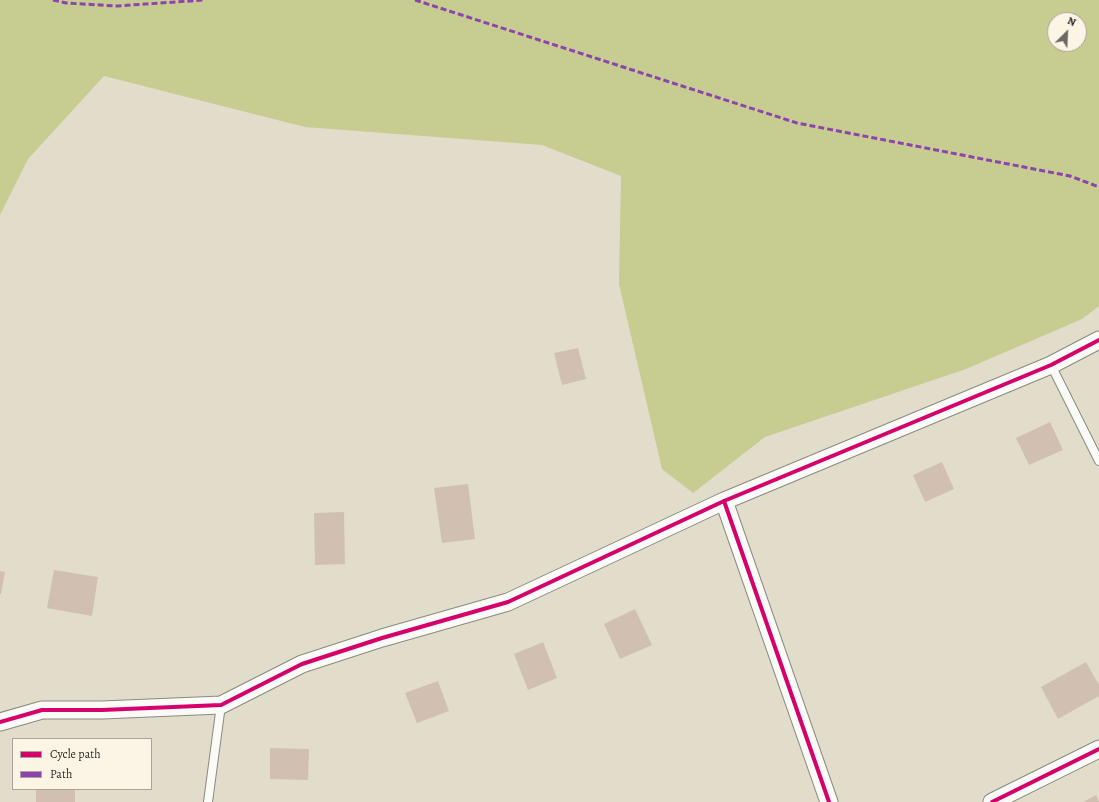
<!DOCTYPE html>
<html>
<head>
<meta charset="utf-8">
<style>
  body { margin:0 }
  #map { position:relative; width:1099px; height:802px; overflow:hidden; background:#e1ddca; font-family:Alegreya,serif }
  canvas { display:block }
  .legend { position:absolute; left:12px; top:738px; width:140px; height:52px; box-sizing:border-box; background:#fcf5e5; border:1px solid #a8a49b; margin:0; padding:5px 7px; list-style:none; font-size:12px; color:#2b2b2b }
  .legend li { display:flex; align-items:center; gap:8px; height:20px }
  .legend b { width:20px; border:1px solid #a8a49b }
  .north { position:absolute; left:1047px; top:12px; width:40px; height:40px; box-sizing:border-box; background:#fcf5e5; border:1px solid #a8a49b; border-radius:50%; rotate:24deg; font-size:11px; font-weight:700; line-height:16px; text-align:center; color:#2b2b2b }
  .north::after { content:''; display:block; margin:auto; width:14px; height:18px; background:#6b6963; clip-path:polygon(50% 0,100% 100%,50% 72%,0 100%) }
</style>
</head>
<body>
<div id="map">
<canvas width="1099" height="802"></canvas>
<ul class="legend">
<li><b style="height:5px;background:#d6006c"></b>Cycle path</li>
<li><b style="height:5px;background:#8e44ad"></b>Path</li>
</ul>
<div class="north">N</div>
</div>
<script>
const context = document.querySelector('canvas').getContext('2d');
context.lineJoin = 'round';
function fillPath(path, color) { context.fillStyle = color; context.fill(path, 'evenodd'); }
const shape = rows => new Path2D(rows.map(r => 'M' + r).join(''));
function strokePath(path, color, width, dash) { context.strokeStyle = color; context.lineWidth = width; context.lineCap = dash ? 'butt' : 'round'; context.setLineDash(dash || []); context.stroke(path); }
fillPath(shape([
  [0,0,1099,0,1099,306,1082,319,966,369,765,437,693,493,662,469,619,284,621,176,542,145,305,127,104,76,28,159,0,215],
  [1055,20,1079,20,1079,44,1055,44]
]), '#c7cc90');
fillPath(shape([
  [578,348,586,379,562,385,554,353],
  [1050,422,1063,450,1029,465,1016,438],
  [942,462,954,489,925,502,913,475],
  [468,484,475,539,442,543,434,488],
  [344,512,345,564,315,565,314,513],
  [54,570,98,577,92,616,47,608],
  [0,571,5,572,1,594,0,594],
  [635,609,652,645,620,659,604,624],
  [543,642,557,678,528,690,514,654],
  [1086,662,1099,685,1099,696,1058,719,1041,687],
  [438,681,449,711,417,723,405,693],
  [270,748,309,749,308,780,270,779],
  [36,789,75,789,75,802,36,802],
  [1096,795,1099,802,1083,802]
]), '#d1c0b2');
const service = shape([
  [1051,365,1099,461],
  [208,802,221,705]
]);
const minor = shape([
  [724,501,829,802],
  [0,722,42,710,102,710,221,705,302,664,382,638,508,602,724,501,1051,365,1099,340],
  [992,802,1099,749]
]);
strokePath(service, '#8c8980', 10);
strokePath(minor, '#8c8980', 19);
strokePath(service, '#fafaf7', 8);
strokePath(minor, '#fafaf7', 17);
strokePath(shape([
  [53,0,66,3,117,6,204,0],
  [415,0,797,123,1070,176,1099,187]
]), '#8e44ad', 3, [6, 3]);
strokePath(shape([
  [724,501,829,802],
  [0,722,42,710,102,710,221,705,302,664,382,638,508,602,724,501,1051,365,1099,340],
  [992,802,1099,749]
]), '#d6006c', 4);
</script>
</body>
</html>
